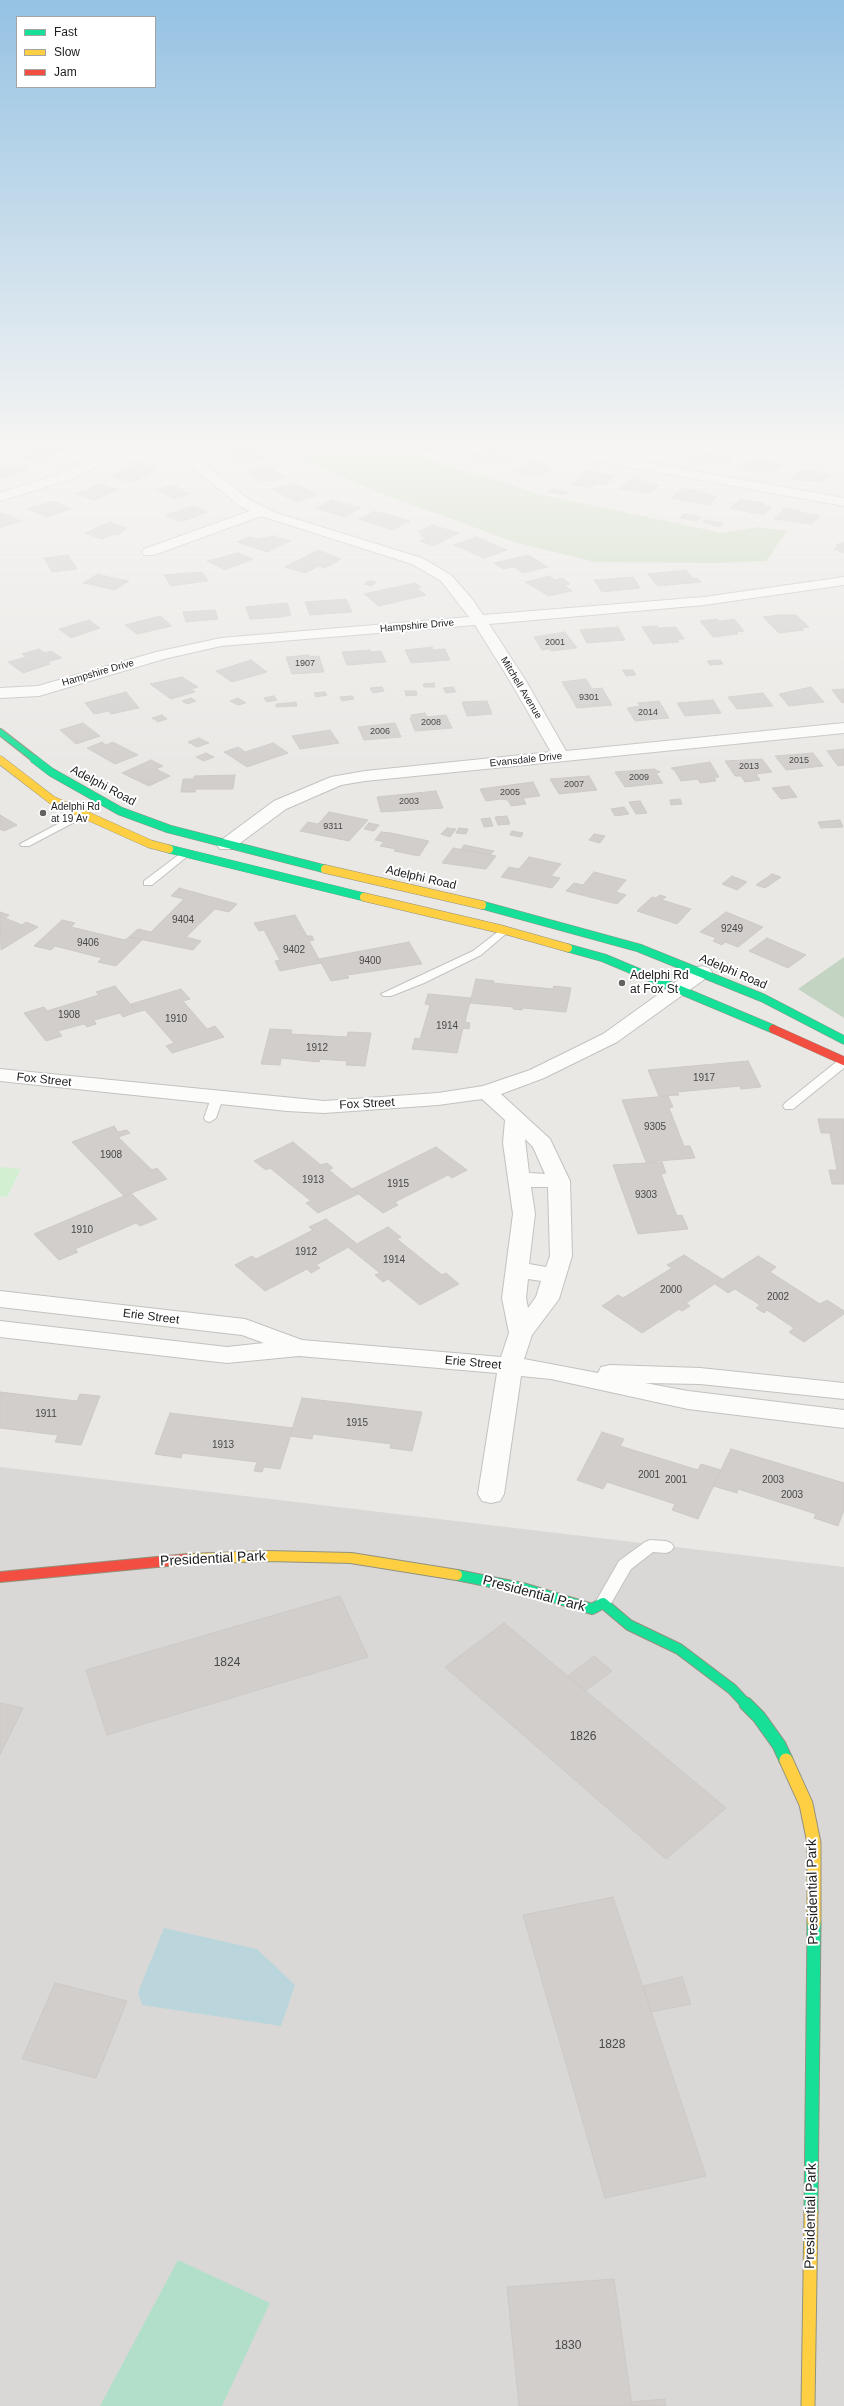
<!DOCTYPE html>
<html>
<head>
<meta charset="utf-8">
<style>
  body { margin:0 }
  #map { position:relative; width:844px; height:2406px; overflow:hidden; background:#eae8e5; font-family:Arial,sans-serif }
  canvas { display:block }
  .legend { position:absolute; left:16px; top:16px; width:140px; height:72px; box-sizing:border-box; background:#fff; border:1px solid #a4a4a4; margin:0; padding:5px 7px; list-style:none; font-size:12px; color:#1c1c1c }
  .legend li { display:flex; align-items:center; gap:8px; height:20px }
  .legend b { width:20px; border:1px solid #a4a4a4 }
</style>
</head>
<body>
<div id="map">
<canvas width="844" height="2406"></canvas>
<ul class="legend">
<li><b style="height:5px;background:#16e098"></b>Fast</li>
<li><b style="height:5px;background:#ffcf43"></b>Slow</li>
<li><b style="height:5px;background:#f24e42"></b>Jam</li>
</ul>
</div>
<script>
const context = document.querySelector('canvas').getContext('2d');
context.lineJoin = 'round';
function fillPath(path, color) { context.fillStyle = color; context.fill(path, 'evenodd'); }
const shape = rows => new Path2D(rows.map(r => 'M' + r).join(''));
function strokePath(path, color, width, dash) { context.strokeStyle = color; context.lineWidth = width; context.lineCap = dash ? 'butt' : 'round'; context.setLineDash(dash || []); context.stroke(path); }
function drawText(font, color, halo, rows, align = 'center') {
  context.font = font + ' Arial,sans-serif'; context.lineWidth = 4; context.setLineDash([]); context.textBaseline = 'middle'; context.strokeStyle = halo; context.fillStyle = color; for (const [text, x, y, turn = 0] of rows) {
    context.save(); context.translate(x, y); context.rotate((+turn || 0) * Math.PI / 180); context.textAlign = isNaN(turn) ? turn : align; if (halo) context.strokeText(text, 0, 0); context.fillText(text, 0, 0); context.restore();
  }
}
fillPath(shape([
  [0,1467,844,1567,844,2406,0,2406]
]), '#d9d8d6');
fillPath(shape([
  [277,448,410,448,419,456,539,494,722,533,759,527,787,531,766,561,716,563,595,562,517,543,380,493]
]), '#c7d8bb');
fillPath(shape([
  [844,957,844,1018,798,989]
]), '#c4d4c3');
fillPath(shape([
  [0,1167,21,1169,7,1197,0,1196]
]), '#d3efd2');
fillPath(shape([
  [178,2260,270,2303,222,2406,100,2406]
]), '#b2dfca');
fillPath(shape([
  [164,1928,257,1949,295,1985,281,2026,142,2005,138,1992]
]), '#bad6dc');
const building = shape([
  [41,448,64,449,40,463,21,459,41,448],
  [238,448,250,448,266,459,241,464,225,450,238,448],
  [427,448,432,451,423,453,416,449,427,448],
  [494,448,511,457,492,463,469,456,494,448],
  [649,448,681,448,673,455,643,452,649,448],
  [701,452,732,457,724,464,691,461,701,452],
  [533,461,553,469,538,477,512,471,533,461],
  [751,461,764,461,780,466,772,473,740,470,751,461],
  [138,462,157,469,133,482,110,477,138,462],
  [15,464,28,470,0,478,0,469,15,464],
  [269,466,284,478,261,482,247,470,269,466],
  [588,470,601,474,615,476,605,485,597,483,591,488,571,485,588,470],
  [801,470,813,470,829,475,822,482,791,479,801,470],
  [633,478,646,481,645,482,659,485,649,493,619,489,633,478],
  [294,483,318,495,295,502,272,489,294,483],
  [100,484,119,490,94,500,75,494,100,484],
  [174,485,191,494,174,499,157,490,174,485],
  [682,488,694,490,717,497,709,505,671,498,682,488],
  [553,489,569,492,565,495,548,492,553,489],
  [741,499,765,503,763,505,772,507,763,515,730,508,741,499],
  [332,500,361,508,344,517,315,508,332,500],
  [53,501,71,509,46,517,28,509,53,501],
  [193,506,208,512,180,522,166,515,193,506],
  [785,508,800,511,799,512,820,516,812,524,774,519,785,508],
  [375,511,410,521,392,530,359,519,375,511],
  [0,513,2,513,21,521,0,528,0,513],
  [684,514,701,517,696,521,680,518,684,514],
  [705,520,724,523,721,527,702,522,705,520],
  [110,522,127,528,117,535,114,534,102,539,85,533,110,522],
  [432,525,459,533,434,546,420,541,427,538,420,536,424,534,418,532,432,525],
  [273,536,290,541,267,552,237,542,249,537,257,539,273,536],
  [477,537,507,550,484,558,454,545,477,537],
  [844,542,844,553,834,549,839,547,836,545,844,542],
  [318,550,341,559,325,568,319,566,305,573,285,567,318,550],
  [238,553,253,559,225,570,207,561,238,553],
  [68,555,77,569,52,572,44,558,68,555],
  [528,555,548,567,523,573,514,567,503,569,494,563,528,555],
  [686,570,693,579,697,578,701,582,658,586,648,574,686,570],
  [202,572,208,581,171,586,164,575,202,572],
  [98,574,113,578,129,581,115,590,83,583,98,574],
  [550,576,555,580,562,578,570,584,564,585,572,591,549,596,525,582,550,576],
  [633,577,640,588,602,592,594,580,633,577],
  [369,581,374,581,376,583,371,586,364,584,369,581],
  [415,583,421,587,416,588,426,595,379,606,364,594,415,583],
  [346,599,352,612,310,615,305,602,346,599],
  [287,603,291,615,281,617,250,619,246,607,287,603],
  [215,610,218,619,186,622,183,612,215,610],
  [779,615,796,615,809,627,801,628,804,630,779,633,763,617,779,615],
  [160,616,172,626,137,634,125,625,160,616],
  [717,619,719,621,734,619,744,631,736,632,738,634,713,637,700,621,717,619],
  [89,620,100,628,71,638,59,629,89,620],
  [657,626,658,628,676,627,684,639,677,639,679,642,653,644,642,627,657,626],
  [618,627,625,640,587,643,580,630,618,627],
  [565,632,577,648,551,651,550,649,542,650,534,637,565,632],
  [432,647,433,650,445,649,450,660,411,663,405,650,432,647],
  [39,649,45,653,51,651,62,658,47,662,50,664,23,673,8,662,26,657,22,654,39,649],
  [370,650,371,652,381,651,386,662,347,665,342,652,370,650],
  [309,655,309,657,319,656,324,672,292,674,286,657,309,655],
  [251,660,267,672,232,682,216,671,251,660],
  [720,660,723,664,710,665,707,661,720,660],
  [623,670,633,670,636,675,626,676,623,670],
  [182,677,198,687,191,689,195,692,171,699,150,684,182,677],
  [586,679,592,689,602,688,612,705,577,708,562,682,586,679],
  [434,683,435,687,424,687,423,684,434,683],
  [382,687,384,691,373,693,370,688,382,687],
  [453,687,456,692,446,693,443,688,453,687],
  [811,687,824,702,789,706,779,694,811,687],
  [844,689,844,702,842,703,832,690,844,689],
  [405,691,416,691,417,695,406,696,405,691],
  [126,692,139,708,111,714,109,711,94,714,85,703,126,692],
  [325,692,327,695,316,697,314,693,325,692],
  [763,693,773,706,737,709,728,697,763,693],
  [274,696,277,700,267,702,264,698,274,696],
  [352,696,354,699,342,701,340,697,352,696],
  [191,698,196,701,187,704,182,701,191,698],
  [238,698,246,703,238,705,230,701,238,698],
  [713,700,721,713,685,716,677,703,713,700],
  [487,701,492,714,467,716,462,702,487,701],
  [659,701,669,718,635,721,627,708,640,706,638,703,659,701],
  [296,702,297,706,276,707,276,704,296,702],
  [425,713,427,717,446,715,452,728,415,731,410,718,412,717,411,715,425,713],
  [162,715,167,719,158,722,152,718,162,715],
  [83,723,100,736,76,744,60,730,83,723],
  [395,723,401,737,364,740,358,727,395,723],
  [330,730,339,743,300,749,292,736,330,730],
  [199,738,209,743,197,747,188,742,199,738],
  [102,742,106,745,113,742,138,755,115,764,87,748,102,742],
  [273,743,288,753,247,767,224,752,238,747,245,752,273,743],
  [844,749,844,765,838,766,827,751,844,749],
  [206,753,214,757,204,761,196,757,206,753],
  [813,753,823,766,786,770,775,756,813,753],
  [762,759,772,772,756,774,760,780,745,782,741,776,735,776,725,761,762,759],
  [151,760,163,766,156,769,170,776,149,786,122,773,151,760],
  [710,762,719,777,714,778,716,781,700,783,698,779,681,781,675,771,671,768,710,762],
  [654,769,660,772,656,773,663,783,625,787,615,772,654,769],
  [235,775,233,789,196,789,195,792,181,792,183,779,194,779,194,776,235,775],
  [589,776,597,790,559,794,550,779,589,776],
  [533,782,540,796,523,798,526,804,511,806,508,800,501,799,486,801,480,789,533,782],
  [789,786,797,797,781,799,772,788,789,786],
  [436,791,443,808,381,812,377,797,436,791],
  [680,799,682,804,671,805,670,800,680,799],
  [640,801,647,813,636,814,629,802,640,801],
  [624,807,629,814,615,816,611,809,624,807],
  [329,812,368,820,349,841,300,831,308,822,318,824,329,812],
  [0,815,17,825,4,831,0,829,0,815],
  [507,816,510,824,498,825,495,817,507,816],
  [490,818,493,826,484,827,481,819,490,818],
  [840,820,843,827,821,828,818,822,840,820],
  [369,823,379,825,374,831,364,829,369,823],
  [447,828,456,829,450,837,441,834,447,828],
  [459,828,468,829,466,834,456,833,459,828],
  [512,831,523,833,521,837,510,835,512,831],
  [381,832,391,833,429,841,419,856,394,851,396,849,380,846,384,842,375,840,381,832],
  [594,834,605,836,600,843,589,840,594,834],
  [464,845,494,851,490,855,461,849,464,845],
  [453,848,496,856,486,869,442,863,453,848],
  [529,857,561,864,551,876,560,878,552,888,501,877,509,867,519,869,529,857],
  [594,872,626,880,616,892,626,895,617,904,566,891,574,883,583,885,594,872],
  [772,874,781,877,765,888,756,885,772,874],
  [732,876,747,882,737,890,722,884,732,876],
  [179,888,237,904,229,912,215,909,186,937,201,941,193,950,129,937,138,929,151,932,184,899,171,896,179,888],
  [660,895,666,897,662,900,691,909,677,924,637,911,652,897,656,898,660,895],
  [0,912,9,915,5,918,22,925,26,922,38,927,1,950,0,912],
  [726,912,763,927,738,947,725,942,722,945,713,941,716,938,700,932,726,912],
  [295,915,307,936,312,936,314,940,309,941,321,963,280,971,275,961,280,960,264,930,259,931,254,923,295,915],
  [62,920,75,923,71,927,125,940,129,937,142,940,116,966,98,962,102,958,55,946,51,950,34,946,62,920],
  [767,938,806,955,788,968,749,951,767,938],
  [409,942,422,964,347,975,349,978,331,981,319,959,409,942],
  [476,979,494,981,493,983,553,989,554,986,571,988,566,1012,523,1008,522,1010,513,1009,513,1007,470,1003,476,979],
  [115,986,137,1012,123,1017,120,1013,94,1020,96,1024,87,1027,84,1024,58,1031,62,1036,46,1041,24,1013,44,1007,47,1011,99,995,96,992,115,986],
  [181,989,190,999,183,1001,207,1029,215,1026,224,1037,172,1053,166,1046,174,1043,145,1010,137,1012,131,1004,181,989],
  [428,994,471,998,465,1022,470,1023,469,1029,463,1028,457,1053,412,1049,415,1038,420,1039,430,1005,425,1004,428,994],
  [270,1029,292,1030,291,1034,347,1037,348,1032,371,1033,365,1066,346,1065,347,1061,320,1059,319,1062,281,1058,280,1065,261,1064,270,1029],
  [748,1061,761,1087,741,1089,740,1086,677,1092,679,1095,659,1096,648,1070,748,1061],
  [668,1096,673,1107,669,1108,684,1146,690,1146,695,1158,646,1162,622,1100,668,1096],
  [818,1119,844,1119,844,1184,832,1184,829,1170,837,1170,830,1133,821,1133,818,1119],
  [114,1126,118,1132,127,1130,130,1133,118,1137,152,1170,157,1168,167,1179,124,1196,72,1142,114,1126],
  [293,1142,321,1165,327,1163,333,1168,329,1170,358,1194,318,1213,306,1203,311,1201,270,1168,266,1170,254,1161,293,1142],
  [436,1147,467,1170,452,1178,448,1175,395,1202,398,1205,383,1213,352,1189,436,1147],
  [662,1162,666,1173,661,1174,677,1216,682,1215,688,1229,638,1234,613,1165,662,1162],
  [131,1193,157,1219,140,1226,136,1223,75,1249,78,1252,59,1260,34,1234,131,1193],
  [326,1219,356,1243,316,1265,320,1268,311,1273,307,1269,265,1291,235,1265,252,1256,256,1259,313,1230,309,1227,326,1219],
  [388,1227,401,1237,397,1239,442,1275,446,1273,459,1284,420,1305,388,1279,383,1282,375,1275,380,1273,349,1248,388,1227],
  [684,1255,722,1279,686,1303,690,1306,682,1311,679,1309,642,1333,602,1306,618,1295,623,1298,672,1268,667,1265,684,1255],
  [758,1256,776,1267,770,1272,820,1304,827,1300,844,1311,844,1314,804,1342,789,1332,794,1328,767,1310,764,1313,756,1308,760,1305,735,1289,728,1293,715,1284,758,1256],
  [0,1392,77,1401,80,1394,100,1396,81,1445,55,1442,58,1435,0,1428,0,1392],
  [302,1398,422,1412,412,1451,390,1448,391,1444,313,1434,312,1439,290,1436,302,1398],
  [170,1413,293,1428,280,1469,264,1467,262,1472,254,1471,257,1462,182,1453,181,1458,155,1454,170,1413],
  [602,1432,624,1439,620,1446,698,1470,701,1464,721,1470,698,1519,672,1510,675,1504,607,1482,603,1489,577,1480,602,1432],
  [731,1449,844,1483,844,1510,838,1526,814,1518,816,1514,738,1489,737,1493,713,1486,731,1449],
  [340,1596,368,1657,107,1735,86,1670,340,1596],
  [504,1623,726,1808,666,1859,445,1667,504,1623],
  [594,1656,612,1671,585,1691,568,1676,594,1656],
  [0,1703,23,1708,0,1755,0,1703],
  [613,1897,706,2176,605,2198,523,1915,613,1897],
  [682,1977,691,2004,651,2012,643,1986,682,1977],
  [55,1983,127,2001,96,2078,22,2059,55,1983],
  [614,2279,632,2406,519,2406,507,2287,614,2279],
  [665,2399,666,2406,631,2406,631,2402,665,2399]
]);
fillPath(building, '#d1cecc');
strokePath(building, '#cdc9c6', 1);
const lane = shape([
  [82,811,86,812,86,816,29,846,21,846,20,844,82,811],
  [185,850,190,853,189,855,152,885,144,885,144,881,185,850],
  [504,927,509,930,508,932,481,955,424,983,391,996,383,996,381,994,473,951,504,927],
  [844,1058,844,1068,793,1109,785,1109,783,1106,785,1103,840,1059,844,1058],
  [217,1094,223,1098,216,1118,210,1122,206,1121,204,1118,211,1098,217,1094],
  [650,1540,666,1541,671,1543,674,1547,671,1551,666,1553,653,1552,631,1569,609,1607,603,1609,597,1607,595,1603,619,1561,645,1542,650,1540]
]);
const street = shape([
  [108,448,122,448,92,469,69,480,0,501,0,493,59,474,108,448],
  [148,448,168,448,191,453,248,499,276,513,422,558,451,575,473,600,483,615,704,597,844,577,844,585,704,605,489,624,526,681,566,751,844,723,844,733,365,781,341,785,286,809,232,849,220,849,217,845,220,841,274,801,331,777,365,771,551,752,510,681,475,625,221,646,164,659,39,696,0,698,0,688,38,686,156,652,221,638,469,617,441,581,412,564,261,516,154,555,144,555,142,552,144,549,250,511,238,505,183,459,150,451,148,448],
  [548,448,567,448,844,498,844,506,573,457,550,451,548,448],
  [702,966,709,968,712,972,709,976,617,1042,544,1078,501,1094,550,1139,570,1181,572,1256,559,1299,532,1335,524,1359,598,1373,601,1367,610,1365,700,1368,844,1383,844,1399,700,1384,645,1383,688,1391,844,1410,844,1428,688,1409,551,1379,521,1376,504,1494,500,1501,491,1503,482,1501,478,1494,497,1373,299,1356,227,1363,0,1337,0,1321,227,1347,264,1343,242,1335,0,1307,0,1291,245,1319,302,1340,501,1357,509,1333,502,1298,513,1214,503,1143,505,1120,482,1099,438,1105,324,1113,287,1111,0,1081,0,1069,324,1101,438,1093,483,1086,530,1070,603,1034,695,968,702,966],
  [525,1139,533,1147,545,1174,529,1173,525,1139],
  [531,1187,548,1187,550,1256,546,1267,529,1264,535,1214,531,1187],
  [528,1279,541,1281,536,1297,528,1308,526,1298,528,1279]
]);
const fastFar3 = shape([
  [0,732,36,760]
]);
const fastFar2 = shape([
  [34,759,51,772,120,811,169,829,325,869],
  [169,849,364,897],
  [482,905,639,948,763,998,844,1040],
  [568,948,604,958,773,1029]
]);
const fastFar1 = shape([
  [457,1575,526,1589,592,1609,603,1603,629,1625,679,1649,732,1689,747,1705]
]);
const fast = shape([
  [746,1704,759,1717,779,1745,786,1760],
  [811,2212,814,1923]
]);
const slowFar2 = shape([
  [0,760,52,800,150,844,169,849],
  [325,869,482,905],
  [364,897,504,930,568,948]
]);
const slowFar1 = shape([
  [188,1559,268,1556,351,1558,457,1575]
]);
const slow = shape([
  [786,1760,806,1804,814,1843,814,1923],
  [808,2406,811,2212]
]);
const jamFar1 = shape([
  [773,1029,844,1061]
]);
const jam = shape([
  [0,1577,188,1559]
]);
strokePath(lane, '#c3c2c1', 2);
strokePath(street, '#c3c2c1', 2);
strokePath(fastFar3, '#91927e', 8);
strokePath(fastFar2, '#91927e', 9);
strokePath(fastFar1, '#91927e', 12);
strokePath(fast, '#91927e', 15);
strokePath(slowFar2, '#91927e', 9);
strokePath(slowFar1, '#91927e', 12);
strokePath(slow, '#91927e', 15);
strokePath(jamFar1, '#91927e', 9);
strokePath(jam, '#91927e', 12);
fillPath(lane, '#fcfcfb');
fillPath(street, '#fcfcfb');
strokePath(fastFar3, '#16e098', 6);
strokePath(fastFar2, '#16e098', 8);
strokePath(fastFar1, '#16e098', 10);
strokePath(fast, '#16e098', 13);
strokePath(slowFar2, '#ffcf43', 8);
strokePath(slowFar1, '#ffcf43', 10);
strokePath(slow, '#ffcf43', 13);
strokePath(jamFar1, '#f24e42', 8);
strokePath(jam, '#f24e42', 10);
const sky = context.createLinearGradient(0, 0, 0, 784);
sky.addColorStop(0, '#95c2e3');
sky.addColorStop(0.57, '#f6f5f3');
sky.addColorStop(1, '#f6f5f300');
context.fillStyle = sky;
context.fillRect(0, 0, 844, 784);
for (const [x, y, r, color] of [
  [43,813,4,"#646362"],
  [622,983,4,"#646362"]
]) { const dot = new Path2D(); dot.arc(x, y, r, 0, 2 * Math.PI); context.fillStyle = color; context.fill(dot); strokePath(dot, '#fff', 1.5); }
drawText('9px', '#494848', null, [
  ["2001",555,643],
  ["1907",305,664],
  ["9301",589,698],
  ["2014",648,713],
  ["2008",431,723],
  ["2006",380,732],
  ["2015",799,761],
  ["2013",749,767],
  ["2009",639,778],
  ["2007",574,785],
  ["2005",510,793],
  ["2003",409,802],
  ["9311",333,827]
]);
drawText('10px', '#1c1c1c', '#fff', [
  ["Hampshire Drive",417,626,-5],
  ["Hampshire Drive",98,673,-16],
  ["Mitchell Avenue",521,688,59],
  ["Evansdale Drive",526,760,-6]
]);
drawText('10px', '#1c1c1c', '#fff', [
  ["Adelphi Rd",51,807],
  ["at 19 Av",51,819]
], 'left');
drawText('10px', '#494848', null, [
  ["9404",183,920],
  ["9249",732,929],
  ["9406",88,943],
  ["9402",294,950],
  ["9400",370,961],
  ["1908",69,1015],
  ["1910",176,1019],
  ["1914",447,1026],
  ["1912",317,1048],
  ["1917",704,1078],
  ["9305",655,1127],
  ["1908",111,1155],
  ["1913",313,1180],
  ["1915",398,1184],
  ["9303",646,1195],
  ["1910",82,1230],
  ["1912",306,1252],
  ["1914",394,1260],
  ["2000",671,1290],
  ["2002",778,1297],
  ["1911",46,1414],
  ["1915",357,1423],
  ["1913",223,1445],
  ["2001",649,1475],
  ["2001",676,1480],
  ["2003",773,1480],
  ["2003",792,1495]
]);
drawText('12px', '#1c1c1c', '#fff', [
  ["Adelphi Road",103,786,28],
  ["Adelphi Road",421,878,13],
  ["Adelphi Road",733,972,23],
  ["Fox Street",44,1080,6],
  ["Fox Street",367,1104,-3],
  ["Erie Street",151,1317,7],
  ["Erie Street",473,1363,5]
]);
drawText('12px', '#1c1c1c', '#fff', [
  ["Adelphi Rd",630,976],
  ["at Fox St",630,990]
], 'left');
drawText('12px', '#494848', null, [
  ["1824",227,1663],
  ["1826",583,1737],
  ["1828",612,2045],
  ["1830",568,2346]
]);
drawText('14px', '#1c1c1c', '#fff', [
  ["Presidential Park",213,1559,-3],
  ["Presidential Park",534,1594,15],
  ["Presidential Park",813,1892,-91],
  ["Presidential Park",811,2216,-89]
]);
</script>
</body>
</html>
